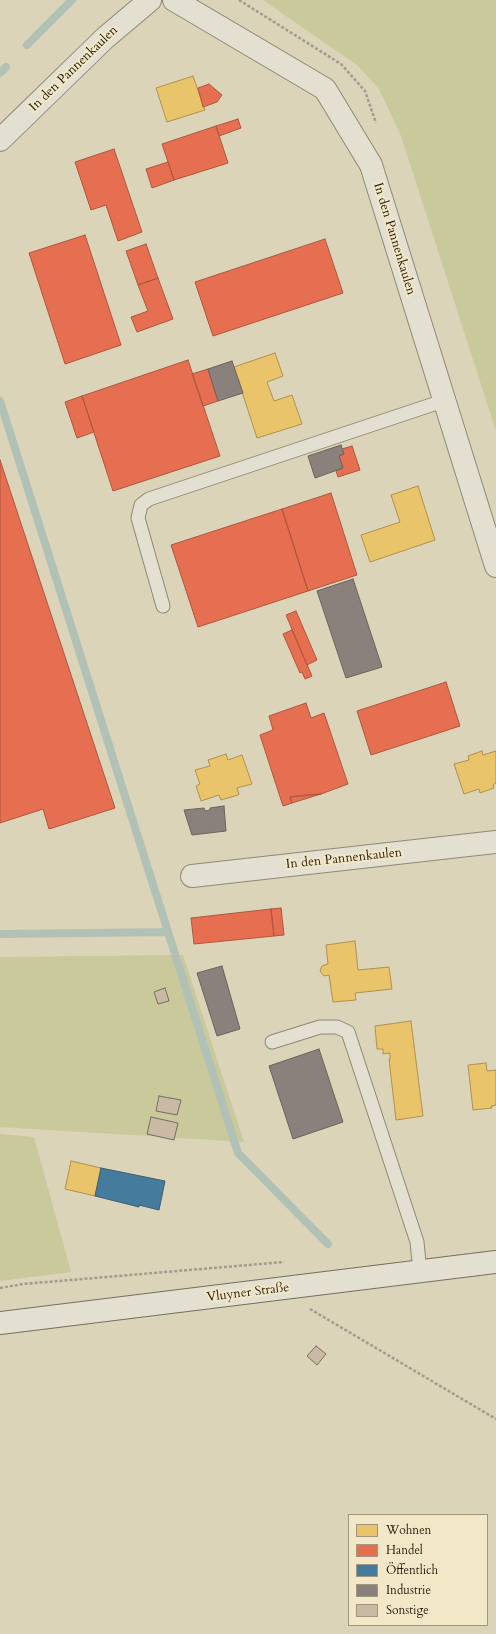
<!DOCTYPE html>
<html>
<head>
<meta charset="utf-8">
<style>
  body { margin:0 }
  #map { position:relative; width:496px; height:1634px; overflow:hidden; background:#dcd4b8; font-family:Cardo,serif }
  canvas { display:block }
  .legend { position:absolute; left:348px; top:1514px; width:140px; height:112px; box-sizing:border-box; background:#f2e8c7; border:1px solid #a1967e; margin:0; padding:5px 7px; list-style:none; font-size:12px; color:#281b10 }
  .legend li { display:flex; align-items:center; gap:8px; height:20px }
  .legend b { width:20px; border:1px solid #a1967e }
</style>
</head>
<body>
<div id="map">
<canvas width="496" height="1634"></canvas>
<ul class="legend">
<li><b style="height:11px;background:#e9c46a"></b>Wohnen</li>
<li><b style="height:11px;background:#e76f51"></b>Handel</li>
<li><b style="height:11px;background:#457b9d"></b>Öffentlich</li>
<li><b style="height:11px;background:#8a817c"></b>Industrie</li>
<li><b style="height:11px;background:#cab9a4"></b>Sonstige</li>
</ul>
</div>
<script>
const context = document.querySelector('canvas').getContext('2d');
context.lineJoin = 'round';
function fillPath(path, color) { context.fillStyle = color; context.fill(path, 'evenodd'); }
const shape = rows => new Path2D(rows.map(r => 'M' + r).join(''));
function strokePath(path, color, width, dash) { context.strokeStyle = color; context.lineWidth = width; context.lineCap = dash ? 'butt' : 'round'; context.setLineDash(dash || []); context.stroke(path); }
function drawText(font, color, halo, rows, align = 'center') {
  context.font = font + ' Cardo,serif'; context.lineWidth = 4; context.setLineDash([]); context.textBaseline = 'middle'; context.strokeStyle = halo; context.fillStyle = color; for (const [text, x, y, turn = 0] of rows) {
    context.save(); context.translate(x, y); context.rotate((+turn || 0) * Math.PI / 180); context.textAlign = isNaN(turn) ? turn : align; if (halo) context.strokeText(text, 0, 0); context.fillText(text, 0, 0); context.restore();
  }
}
fillPath(shape([
  [263,0,496,0,496,431,401,136,379,89,358,66],
  [183,955,244,1142,0,1127,0,957],
  [0,1134,34,1137,71,1272,0,1281]
]), '#c9c99c');
const homes = shape([
  [193,76,205,110,167,122,156,88,193,76],
  [275,353,283,376,267,382,274,401,292,395,302,424,257,438,234,367,275,353],
  [418,486,435,540,370,562,361,535,400,522,391,495,418,486],
  [482,751,483,755,496,751,496,783,493,785,494,788,480,793,479,789,464,794,454,764,469,760,468,756,482,751],
  [226,754,228,760,242,755,252,784,237,788,239,794,238,795,221,800,219,795,201,801,196,786,200,784,195,770,210,766,208,760,226,754],
  [355,941,358,970,389,967,392,989,355,993,356,1000,333,1002,329,975,324,976,320,971,322,966,328,964,326,945,355,941],
  [411,1021,423,1116,396,1120,389,1059,390,1059,390,1053,383,1054,383,1049,377,1049,375,1026,411,1021],
  [486,1063,487,1071,496,1070,496,1105,491,1106,492,1108,473,1110,468,1065,486,1063],
  [71,1161,101,1168,95,1196,65,1189,71,1161]
]);
fillPath(homes, '#e9c46a');
strokePath(homes, '#af914f', 1);
const shops = shape([
  [209,84,222,95,217,102,203,107,198,88,209,84],
  [238,119,241,128,219,136,216,126,238,119],
  [216,126,228,163,174,180,162,144,216,126],
  [114,149,142,232,118,241,106,205,91,210,75,162,114,149],
  [168,162,174,180,152,188,146,169,168,162],
  [85,235,121,345,65,364,29,253,85,235],
  [325,239,343,293,213,336,195,282,325,239],
  [146,244,158,278,138,285,126,251,146,244],
  [158,278,173,319,137,332,131,317,148,311,138,285,158,278],
  [188,360,220,456,113,491,82,396,188,360],
  [208,369,218,401,203,406,192,374,208,369],
  [82,396,94,432,77,438,65,402,82,396],
  [352,446,360,470,338,477,336,471,343,468,339,456,344,454,342,449,352,446],
  [0,460,115,808,49,829,43,809,0,823,0,460],
  [331,493,357,575,308,591,282,509,331,493],
  [282,509,308,591,198,627,171,545,282,509],
  [296,611,317,660,307,665,286,615,296,611],
  [292,630,312,676,305,679,302,672,300,673,283,634,292,630],
  [446,682,460,726,371,755,357,711,446,682],
  [306,703,311,718,324,713,348,784,321,794,290,797,292,803,283,806,260,735,273,730,269,716,306,703],
  [321,794,292,803,290,797,306,795,321,794],
  [281,908,284,935,274,936,271,909,281,908],
  [271,909,274,936,194,944,191,918,271,909]
]);
fillPath(shops, '#e76f51');
strokePath(shops, '#ae563e', 1);
const public = shape([
  [101,1168,165,1181,159,1210,139,1205,139,1207,95,1196,101,1168]
]);
fillPath(public, '#457b9d');
strokePath(public, '#3c5e73', 1);
const industry = shape([
  [232,361,243,393,218,401,208,369,232,361],
  [341,445,344,454,339,456,343,468,315,478,308,456,341,445],
  [353,579,382,667,346,678,317,591,353,579],
  [224,806,226,831,192,835,184,810,204,808,205,811,210,810,210,808,224,806],
  [222,966,240,1029,217,1036,197,973,222,966],
  [319,1049,343,1122,293,1139,269,1066,319,1049]
]);
fillPath(industry, '#8a817c');
strokePath(industry, '#6d625c', 1);
strokePath(shape([
  [27,45,72,0],
  [0,73,6,67],
  [0,401,238,1153,328,1244],
  [0,934,168,932]
]), '#b1c1b5', 8);
const building = shape([
  [165,988,169,1001,158,1004,154,992,165,988],
  [159,1096,181,1100,177,1115,156,1111,159,1096],
  [151,1117,178,1123,174,1140,147,1134,151,1117],
  [316,1346,326,1354,317,1365,307,1356,316,1346]
]);
fillPath(building, '#cab9a4');
strokePath(building, '#756f60', 1);
const service = shape([
  [163,606,138,518,141,505,149,499,443,401],
  [272,1042,320,1027,337,1027,348,1032,417,1242,420,1272]
]);
const minor = shape([
  [174,0,325,89,371,165,496,566],
  [0,140,105,38,150,0],
  [192,876,496,842]
]);
const secondary = shape([
  [0,1323,496,1262]
]);
strokePath(service, '#8e8877', 15);
strokePath(minor, '#8e8877', 24);
strokePath(secondary, '#756f60', 24);
strokePath(shape([
  [239,0,341,64,365,91,376,123],
  [0,1288,23,1284,284,1262],
  [310,1309,496,1419]
]), '#a09c90', 2.5, [3, 2]);
strokePath(service, '#e3dfd1', 13);
strokePath(minor, '#e3dfd1', 22);
strokePath(secondary, '#e3dfd1', 22);
drawText('13px', '#281b10', '#f2e8c7', [
  ["In den Pannenkaulen",74,69,-44],
  ["In den Pannenkaulen",394,239,73],
  ["In den Pannenkaulen",344,859,-6],
  ["Vluyner Straße",248,1293,-7]
]);
</script>
</body>
</html>
